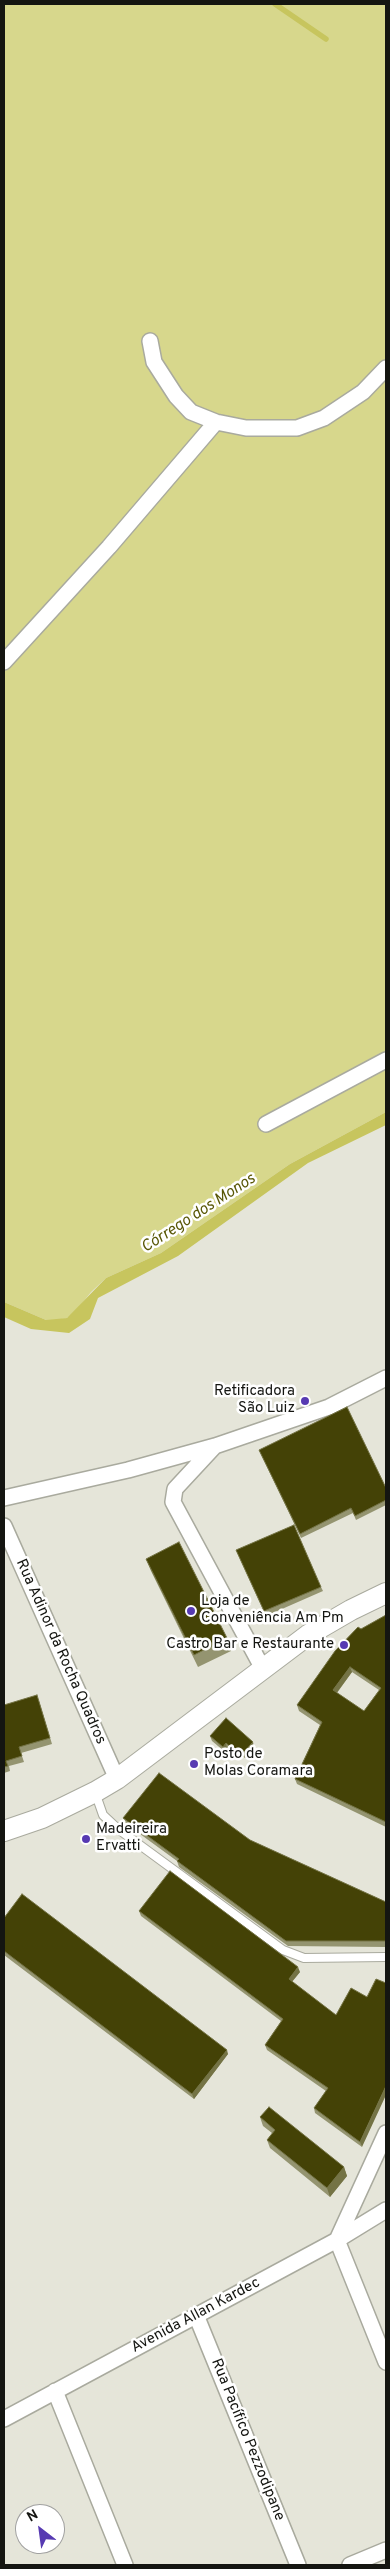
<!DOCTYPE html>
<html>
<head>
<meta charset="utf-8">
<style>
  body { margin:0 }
  #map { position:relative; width:390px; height:2569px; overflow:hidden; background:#e5e5d9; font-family:Overpass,sans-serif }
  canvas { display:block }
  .frame { position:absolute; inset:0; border:5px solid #141511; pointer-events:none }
  .north { position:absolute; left:15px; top:2504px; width:50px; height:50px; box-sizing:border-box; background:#fff; border:1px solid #a1a1a0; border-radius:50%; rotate:330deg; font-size:14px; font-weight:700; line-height:20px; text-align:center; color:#141511 }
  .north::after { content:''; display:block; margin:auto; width:18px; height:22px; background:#573ab2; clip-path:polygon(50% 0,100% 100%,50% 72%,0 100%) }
</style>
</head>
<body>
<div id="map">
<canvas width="390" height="2569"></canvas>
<div class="frame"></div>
<div class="north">N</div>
</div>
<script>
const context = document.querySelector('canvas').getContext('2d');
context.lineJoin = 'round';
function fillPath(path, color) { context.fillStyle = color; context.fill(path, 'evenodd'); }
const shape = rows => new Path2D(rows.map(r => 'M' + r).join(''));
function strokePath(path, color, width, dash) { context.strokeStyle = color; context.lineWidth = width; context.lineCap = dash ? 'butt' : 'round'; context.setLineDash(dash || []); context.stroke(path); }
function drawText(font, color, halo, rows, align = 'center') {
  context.font = font + ' Overpass,sans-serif'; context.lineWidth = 5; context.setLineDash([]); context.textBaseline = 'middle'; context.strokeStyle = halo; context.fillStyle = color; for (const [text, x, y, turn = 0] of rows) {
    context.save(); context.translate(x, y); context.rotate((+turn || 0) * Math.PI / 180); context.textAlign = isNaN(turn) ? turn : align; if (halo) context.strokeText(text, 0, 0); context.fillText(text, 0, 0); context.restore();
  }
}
fillPath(shape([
  [4,4,386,4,386,1112,290,1164,161,1253,106,1278,91,1292,75,1312,67,1318,57,1320,46,1320,4,1302]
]), '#d7d78c');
fillPath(shape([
  [386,1112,386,1125,308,1163,178,1256,98,1298,90,1319,69,1333,31,1329,4,1317,4,1302,46,1320,67,1318,106,1278,161,1253,290,1164]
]), '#c7c55e');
strokePath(shape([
  [275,4,326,39]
]), '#c7c55e', 5.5);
const lane = shape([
  [95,1792,103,1815,118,1829,283,1950,304,1958,386,1957]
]);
const street = shape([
  [150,341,154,362,176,396,191,412,216,422,246,428,297,428,324,418,363,392,386,368],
  [4,662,109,547,216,422],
  [266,1124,386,1060],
  [214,1447,175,1489,173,1502,263,1669],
  [4,1498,128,1470,215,1446,329,1407,386,1378],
  [4,1526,117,1779],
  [386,2133,337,2240,386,2362],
  [196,2315,298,2565],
  [55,2391,125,2565],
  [4,2419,337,2240,386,2210],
  [350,2565,386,2550]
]);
const secondary = shape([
  [4,1831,42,1818,95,1792,117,1779,308,1635,351,1610,386,1593]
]);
strokePath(lane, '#a9aa9e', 10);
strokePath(street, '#a9aa9e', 18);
strokePath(secondary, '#a9aa9e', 22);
strokePath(lane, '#fff', 8);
strokePath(street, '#fff', 15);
strokePath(secondary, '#fff', 20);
fillPath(shape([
  [259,1450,386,1488,386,1505,356,1520,353,1513,301,1538],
  [236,1550,321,1587,323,1591,266,1616],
  [146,1559,227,1638,231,1651,198,1667,151,1571],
  [386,1615,386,1827,297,1784,295,1779,320,1725,299,1711,297,1705,361,1629],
  [352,1672,379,1690,364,1711,337,1693],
  [39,1701,52,1744,21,1753,24,1762,9,1766,10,1771,4,1773,4,1705],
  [210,1736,254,1747,245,1758,240,1754,238,1756,227,1748,224,1751,212,1741],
  [123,1818,250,1840,386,1902,386,1947,288,1946,179,1867,177,1861,125,1823],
  [139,1911,300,1972,292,1982,336,2015,362,2147,315,2113,314,2108,326,2091,267,2050,265,2045,281,2021,141,1916],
  [4,1918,228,2054,194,2099,4,1955],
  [260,2117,344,2167,347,2176,330,2197,270,2148,267,2140,272,2133,263,2126]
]), '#949470');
fillPath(shape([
  [350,1667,352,1672,335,1695,333,1690],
  [253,1742,254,1747,245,1758,243,1753],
  [226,1743,227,1748,224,1751,223,1747],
  [238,1749,240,1754,238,1756,236,1752],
  [298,1967,300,1972,290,1984,289,1979],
  [227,2050,228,2054,194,2099,192,2094],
  [386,2086,386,2095,362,2147,360,2142],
  [344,2167,347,2176,330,2197,327,2188]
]), '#747345');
const building = shape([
  [347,1407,386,1488,386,1500,355,1516,351,1508,300,1534,259,1450,347,1407],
  [294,1525,321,1587,264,1611,236,1550,294,1525],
  [179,1542,227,1638,194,1655,146,1559,179,1542],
  [386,1615,386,1822,295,1779,322,1722,297,1705,335,1651,358,1627,361,1629,386,1615],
  [350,1667,381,1688,364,1711,333,1690,350,1667],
  [37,1695,50,1738,19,1747,22,1756,6,1761,8,1766,4,1767,4,1705,37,1695],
  [226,1718,253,1742,243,1753,238,1749,236,1752,226,1743,223,1747,210,1736,226,1718],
  [159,1773,250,1840,386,1902,386,1941,286,1941,177,1861,179,1859,123,1818,159,1773],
  [170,1871,298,1967,289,1979,336,2015,351,1988,367,1997,376,1979,386,1983,386,2086,360,2142,314,2108,328,2088,265,2045,283,2019,139,1911,170,1871],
  [22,1894,227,2050,192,2094,4,1951,4,1918,22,1894],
  [269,2107,344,2167,327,2188,267,2140,275,2130,260,2117,269,2107]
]);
fillPath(building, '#444206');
strokePath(building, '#747345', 1);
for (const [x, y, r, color] of [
  [305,1401,5,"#573ab2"],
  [191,1611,5,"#573ab2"],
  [344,1645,5,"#573ab2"],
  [194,1764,5,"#573ab2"],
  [86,1839,5,"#573ab2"]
]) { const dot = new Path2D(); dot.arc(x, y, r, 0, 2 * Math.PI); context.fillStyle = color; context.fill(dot); strokePath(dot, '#fff', 2); }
drawText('15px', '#141511', '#fff', [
  ["Retificadora",295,1392,"right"],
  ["São Luiz",295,1409,"right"],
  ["Loja de",201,1602],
  ["Conveniência Am Pm",201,1619],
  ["Castro Bar e Restaurante",334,1645,"right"],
  ["Posto de",204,1755],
  ["Molas Coramara",204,1772],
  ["Madeireira",96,1830],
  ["Ervatti",96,1847]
], 'left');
drawText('15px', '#141511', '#fff', [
  ["Rua Adinor da Rocha Quadros",60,1652,66],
  ["Avenida Allan Kardec",196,2316,-28],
  ["Rua Pacífico Pezzodipane",247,2440,68]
]);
drawText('italic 16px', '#595706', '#fff', [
  ["Córrego dos Monos",199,1214,-33]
]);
</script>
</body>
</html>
